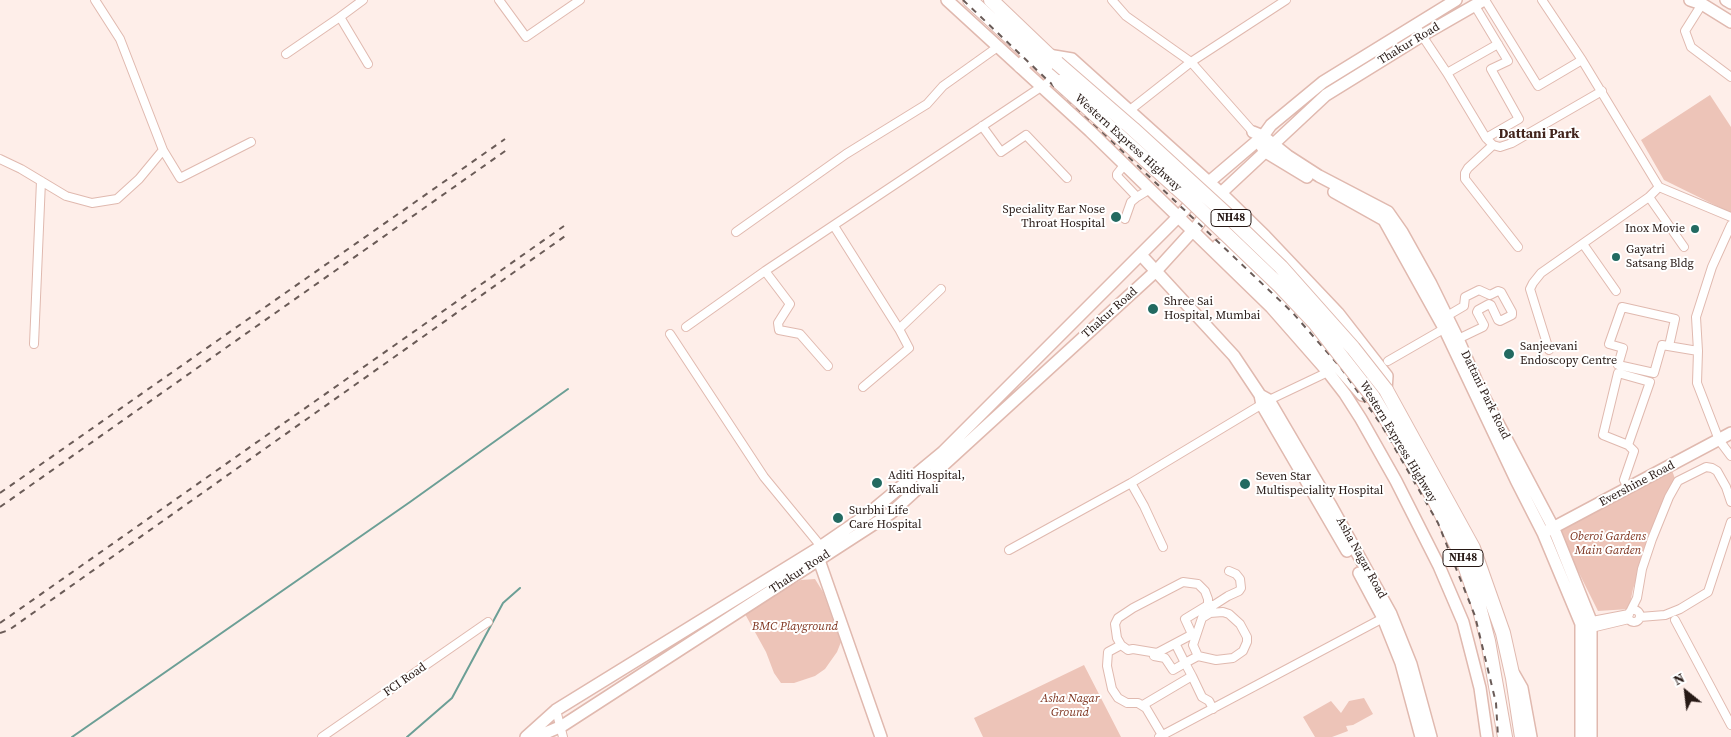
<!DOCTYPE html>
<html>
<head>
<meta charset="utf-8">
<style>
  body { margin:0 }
  #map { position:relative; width:1731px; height:737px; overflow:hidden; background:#feeee9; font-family:"Source Serif 4",serif }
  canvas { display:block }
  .north { position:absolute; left:1661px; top:667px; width:50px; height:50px; -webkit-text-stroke:4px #fff; paint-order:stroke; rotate:331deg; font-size:14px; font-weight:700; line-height:20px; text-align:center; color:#271915 }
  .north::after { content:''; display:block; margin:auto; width:18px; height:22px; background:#271915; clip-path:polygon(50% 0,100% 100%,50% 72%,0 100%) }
</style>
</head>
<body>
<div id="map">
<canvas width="1731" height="737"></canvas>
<div class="north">N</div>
</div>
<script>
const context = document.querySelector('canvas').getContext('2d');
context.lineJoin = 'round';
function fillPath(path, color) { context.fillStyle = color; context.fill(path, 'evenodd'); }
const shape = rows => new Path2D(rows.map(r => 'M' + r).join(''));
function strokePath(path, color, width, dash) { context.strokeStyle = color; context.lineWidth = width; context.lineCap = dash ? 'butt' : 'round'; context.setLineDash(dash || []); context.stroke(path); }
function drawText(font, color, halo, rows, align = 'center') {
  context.font = font + ' "Source Serif 4",serif'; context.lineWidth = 4; context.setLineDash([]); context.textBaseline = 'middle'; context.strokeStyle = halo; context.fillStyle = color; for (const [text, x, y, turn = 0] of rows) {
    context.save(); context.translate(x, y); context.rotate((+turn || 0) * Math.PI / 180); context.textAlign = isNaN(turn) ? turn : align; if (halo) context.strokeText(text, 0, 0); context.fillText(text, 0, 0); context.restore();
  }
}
fillPath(shape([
  [1710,95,1731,127,1731,213,1664,180,1641,140],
  [1671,467,1675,479,1651,535,1633,589,1629,609,1598,611,1557,529],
  [815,579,823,592,841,642,837,652,825,669,815,676,794,683,781,683,774,673,766,652,745,614,778,592,801,580],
  [1084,665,1121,737,983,737,974,718],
  [1364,698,1373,714,1353,725,1346,726,1348,731,1332,737,1315,737,1303,717,1331,701,1341,713,1349,701]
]), '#edc4b8');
strokePath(shape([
  [72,737,410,502,568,389],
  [407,737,452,698,503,603,520,588]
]), '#6c9f96', 2);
const street = shape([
  [95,0,120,39,163,150,180,178,251,142],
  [363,0,340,17,368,64],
  [499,0,526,37,580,0],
  [1112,0,1126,16,1191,62,1253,132],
  [1485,0,1538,86,1582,60],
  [1542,0,1582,60,1659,187,1649,197,1541,273,1533,283,1530,289,1549,350],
  [1702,4,1685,31,1691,47,1731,77],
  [1475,6,1508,61,1491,69,1519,119,1486,138],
  [1415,25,1447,73,1486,138,1493,145,1500,147,1512,143,1602,91],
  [286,54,340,17],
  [1447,73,1498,44],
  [1130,110,1191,62,1286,0],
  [982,126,1001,152,1026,135,1067,178],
  [1493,145,1468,168,1465,173,1465,179,1518,247],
  [0,159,21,169,66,196,92,203,117,199,139,179,163,150],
  [1125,164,1117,174,1117,176,1137,197,1150,189],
  [1659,187,1731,217],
  [1649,197,1684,247],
  [1125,219,1131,202,1137,197],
  [1731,225,1712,267,1696,317,1698,351,1697,383,1719,440,1731,456],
  [834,226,899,329,909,348,863,387],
  [736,232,846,154,927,104,943,86,999,46],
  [1583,244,1616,291],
  [765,271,790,304,778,323,779,330,800,334,828,366],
  [1447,316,1464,306,1465,297,1479,290,1490,295,1498,291,1501,292,1512,312,1512,315,1500,321,1498,320,1491,305,1489,304,1478,310,1477,312,1484,325,1483,327,1458,339],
  [686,327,765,271,1047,83],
  [899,329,941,289],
  [670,334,764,477,824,550],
  [34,344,41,181],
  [1669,346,1675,319,1622,307,1609,344,1623,348,1618,365,1654,373,1662,345,1698,351],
  [1388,361,1447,327],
  [1618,373,1650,382,1628,445,1603,435,1618,373],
  [1628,445,1634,451,1624,480,1628,488],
  [1131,483,1144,506,1163,547],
  [1009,550,1131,483,1269,400,1328,372],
  [1208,605,1214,605,1228,596,1239,591,1241,588,1240,579,1236,574,1229,571],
  '1628 616a6 6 0 1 1 12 0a6 6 0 1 1-12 0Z',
  [1630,612,1637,598,1642,569,1652,539,1669,497,1678,481,1706,467,1712,468,1717,471,1726,487,1731,502],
  [1640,617,1665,615,1680,609,1708,592,1731,522],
  [1675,620,1731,725],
  [1587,622,1629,614],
  [1587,629,1629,619],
  [1121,645,1117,638,1115,624,1118,618,1133,608,1183,582,1198,584,1205,591,1208,599,1208,605,1185,619,1191,632,1191,635,1157,653,1133,649,1128,650,1121,645,1108,652,1107,666,1112,689,1118,698,1127,703,1138,703,1146,708,1162,735],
  [1176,645,1185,663,1198,656,1216,660,1233,658,1243,651,1247,642,1247,637,1240,624,1229,614,1223,612,1210,613,1202,618,1193,645,1198,656],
  [1154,656,1165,658,1173,670,1185,663,1192,676],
  [1143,705,1192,676,1202,697,1209,701,1213,709],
  [556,710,563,737],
  [322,737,488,622],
  [1159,737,1387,616]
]);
const secondary = shape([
  [947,0,1090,131,1271,307,1328,372,1345,394,1361,419,1396,481,1439,566,1463,622,1480,688,1487,737],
  [1690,0,1702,4,1731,22],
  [1726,0,1731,3],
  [1048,55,1072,59,1221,193,1265,236,1338,313,1387,376,1386,390],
  [1253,132,1263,136,1288,156,1319,176,1388,212,1402,232,1431,284,1458,339,1481,391,1554,529,1591,621,1591,737],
  [1262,147,1269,154,1307,177],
  [1334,192,1384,220,1444,328,1516,480,1543,533,1581,624,1581,737],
  [1218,245,1257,279,1297,320,1362,395,1373,397],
  [1141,255,1234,356,1260,395,1269,400,1330,504,1391,614,1411,664,1431,737],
  [1260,395,1262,405,1347,551],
  [1547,531,1731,433],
  [819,560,881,737],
  [1359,573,1383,618,1401,663,1421,737],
  [1514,674,1522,688,1531,737],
  [526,737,556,710,817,549,868,514,943,452,1182,213,1209,182,1263,136,1271,125,1323,82,1456,0],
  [536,737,562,726,891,513,1156,271,1197,226,1221,193,1326,95,1423,35,1484,0]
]);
const highway = shape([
  [970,0,1059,82],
  [991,0,1057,63],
  [1021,66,1031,56],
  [1386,390,1473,548,1503,633,1513,678,1522,737],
  [1373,397,1434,499,1461,554,1478,603,1488,641,1505,737]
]);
strokePath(street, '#e0b9af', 10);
strokePath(secondary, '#e0b9af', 14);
strokePath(highway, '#e0b9af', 16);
strokePath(street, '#fff', 8);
strokePath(secondary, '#fff', 11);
strokePath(highway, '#fff', 14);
strokePath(shape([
  [963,0,1292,312,1341,368,1382,426,1438,523,1475,616,1496,703,1498,737],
  [0,493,505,139],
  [0,507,508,149],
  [0,623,564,226],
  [0,633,9,630,568,234]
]), '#6a5b57', 2, [6, 6]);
const highwayBridge = shape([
  [1057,63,1133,129,1227,215,1281,267,1353,348,1386,390],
  [1059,82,1187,197,1280,286,1315,323,1373,397]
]);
strokePath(highwayBridge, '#e0b9af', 16, []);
strokePath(highwayBridge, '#fff', 14);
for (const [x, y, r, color] of [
  [1116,217,6,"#226a61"],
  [1695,229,5,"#226a61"],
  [1616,257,5,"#226a61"],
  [1153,309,6,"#226a61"],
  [1509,354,6,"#226a61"],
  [877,483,6,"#226a61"],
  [1245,484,6,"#226a61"],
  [838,518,6,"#226a61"]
]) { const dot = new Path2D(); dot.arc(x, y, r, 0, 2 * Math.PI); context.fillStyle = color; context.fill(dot); strokePath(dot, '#fff', 2); }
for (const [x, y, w] of [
  [1231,218,40],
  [1463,558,40]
]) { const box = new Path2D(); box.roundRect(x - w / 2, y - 8.5, w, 17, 4); context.fillStyle = '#fff'; context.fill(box); strokePath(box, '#271915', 1); }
drawText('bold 11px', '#271915', null, [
  ["NH48",1231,218],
  ["NH48",1463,558]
]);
drawText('12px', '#271915', '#fff', [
  ["Thakur Road",1409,44,-31],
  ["Western Express Highway",1128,143,42],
  ["Thakur Road",1110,313,-42],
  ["Dattani Park Road",1485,395,64],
  ["Western Express Highway",1398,442,59],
  ["Evershine Road",1637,484,-28],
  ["Asha Nagar Road",1361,558,61],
  ["Thakur Road",800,572,-33],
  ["FCI Road",405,680,-35]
]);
drawText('12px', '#271915', '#fff', [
  ["Speciality Ear Nose",1105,210,"right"],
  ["Throat Hospital",1105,224,"right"],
  ["Inox Movie",1685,229,"right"],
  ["Gayatri",1626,250],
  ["Satsang Bldg",1626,264],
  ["Shree Sai",1164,302],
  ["Hospital, Mumbai",1164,316],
  ["Sanjeevani",1520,347],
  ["Endoscopy Centre",1520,361],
  ["Aditi Hospital,",888,476],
  ["Kandivali",888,490],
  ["Seven Star",1256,477],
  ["Multispeciality Hospital",1256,491],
  ["Surbhi Life",849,511],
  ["Care Hospital",849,525]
], 'left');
drawText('italic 12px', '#7e331e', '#fff', [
  ["Oberoi Gardens",1608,537],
  ["Main Garden",1608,551],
  ["BMC Playground",795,627],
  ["Asha Nagar",1070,699],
  ["Ground",1070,713]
]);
drawText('bold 14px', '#42241c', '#fff', [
  ["Dattani Park",1539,134]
]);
</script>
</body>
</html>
